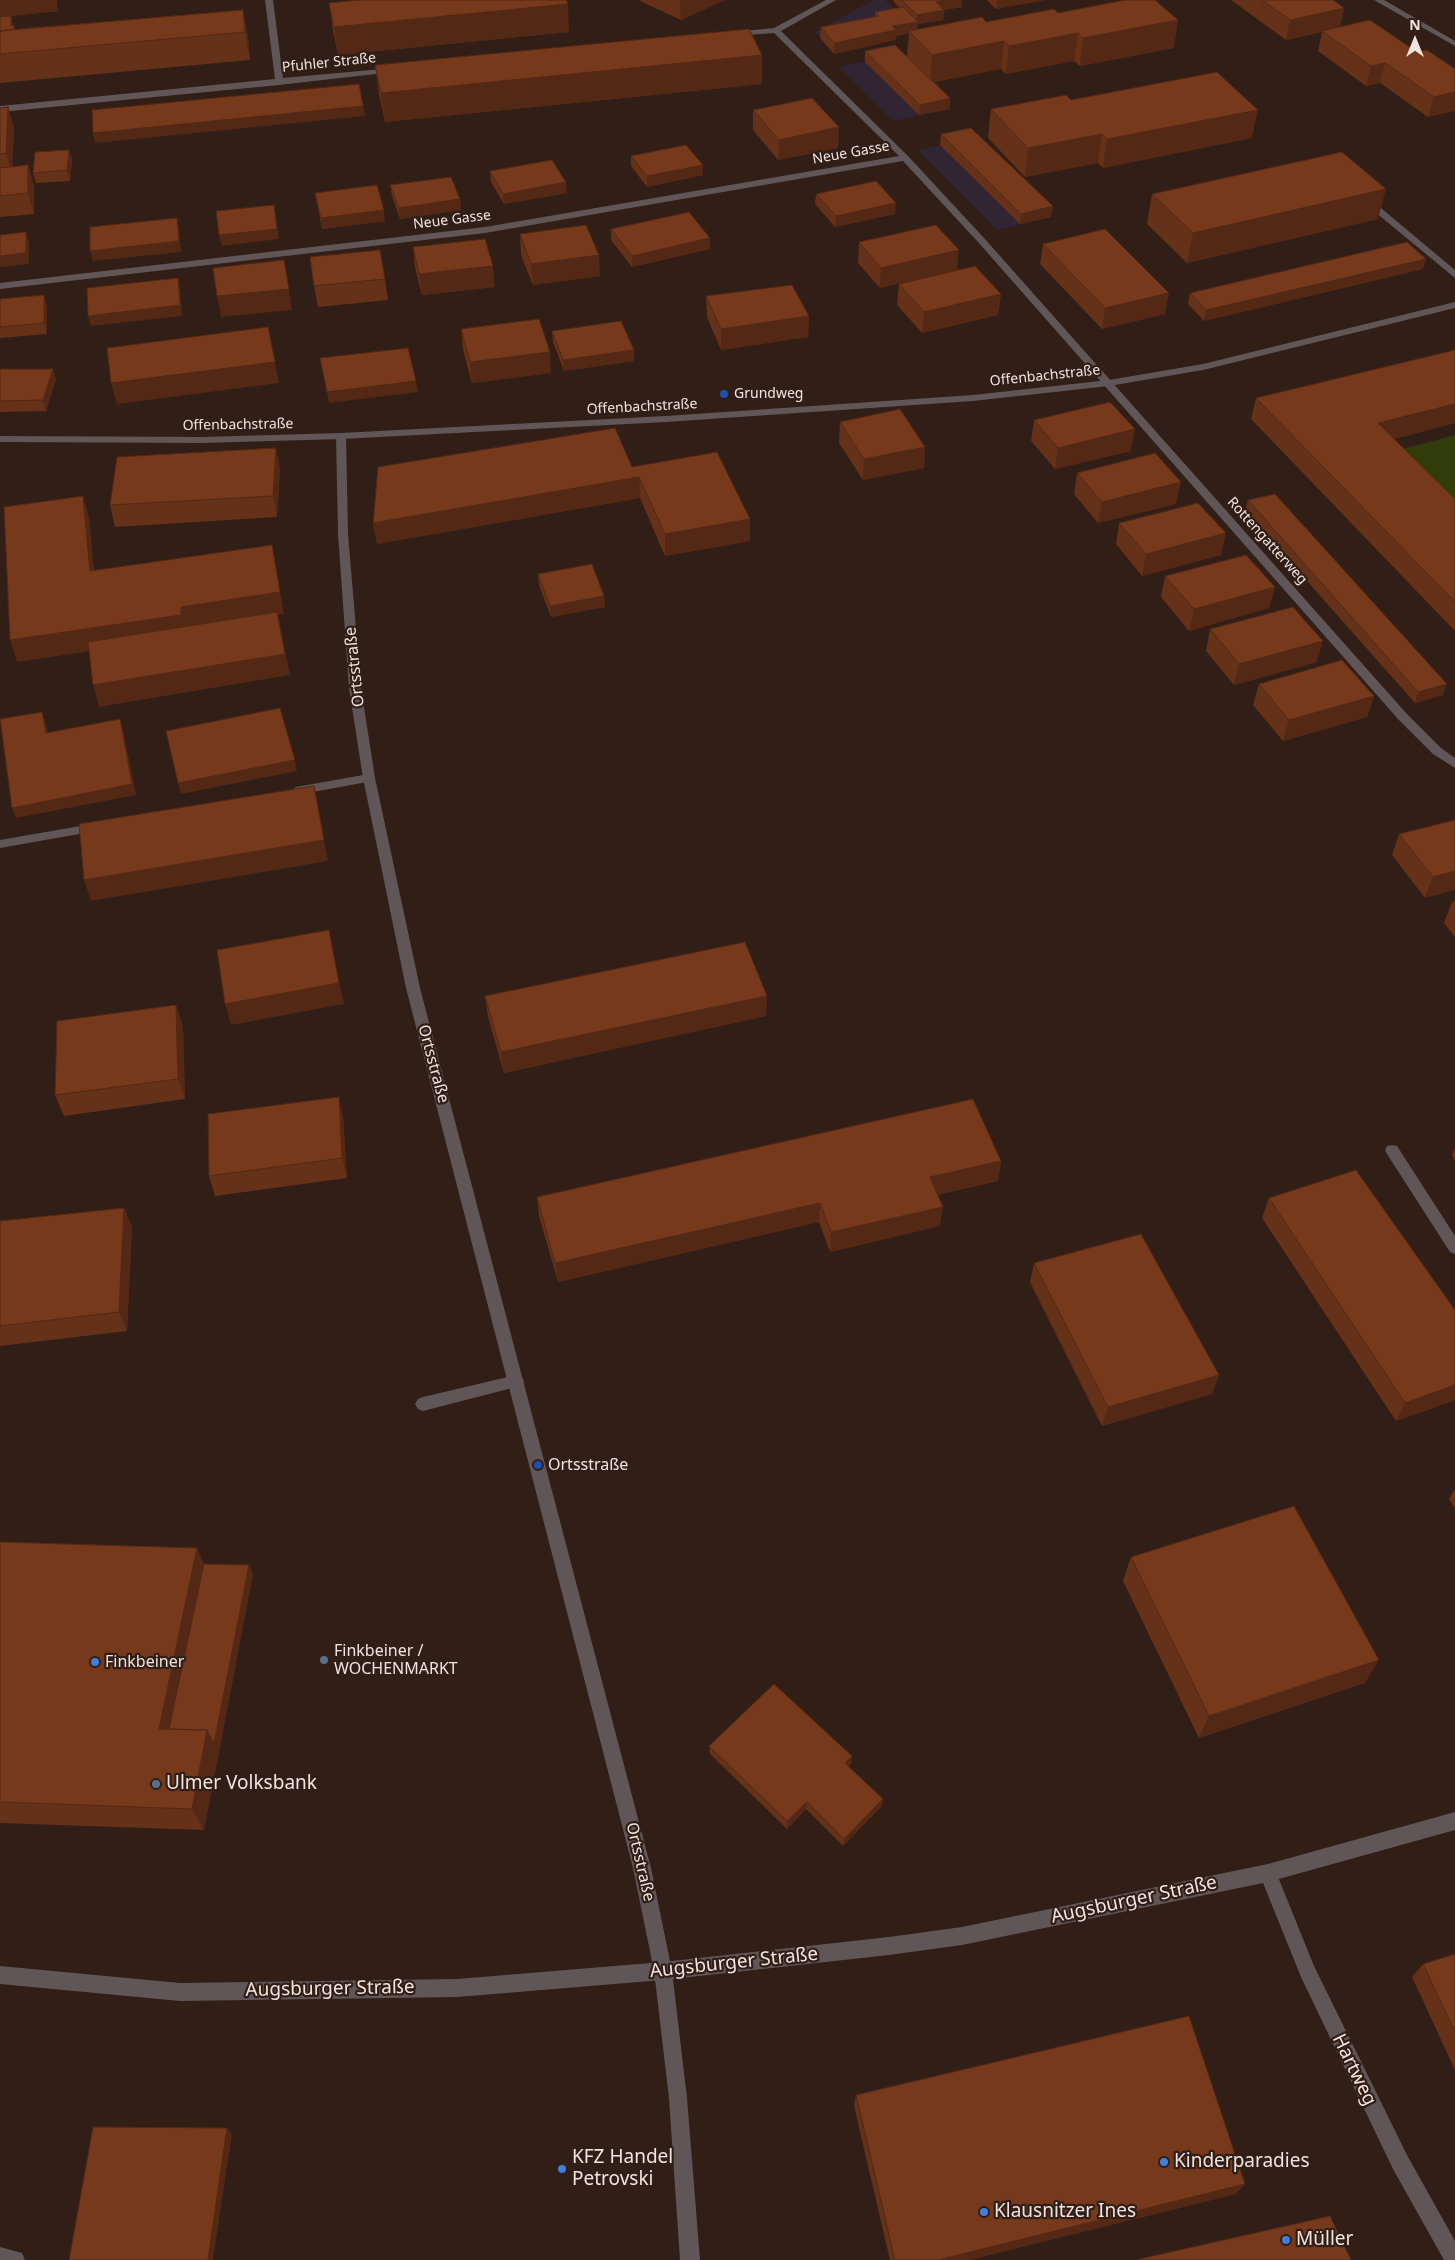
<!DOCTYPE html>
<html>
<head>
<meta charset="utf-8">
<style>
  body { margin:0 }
  #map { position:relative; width:1455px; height:2260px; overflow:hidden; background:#301e17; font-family:"Noto Sans",sans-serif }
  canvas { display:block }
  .north { position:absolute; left:1390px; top:15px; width:50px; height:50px; -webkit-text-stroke:4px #301e17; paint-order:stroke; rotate:0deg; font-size:14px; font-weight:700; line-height:20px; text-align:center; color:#f0e4df }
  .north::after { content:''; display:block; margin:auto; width:18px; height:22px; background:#f0e4df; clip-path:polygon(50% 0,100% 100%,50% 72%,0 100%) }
</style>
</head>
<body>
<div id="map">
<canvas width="1455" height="2260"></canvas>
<div class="north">N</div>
</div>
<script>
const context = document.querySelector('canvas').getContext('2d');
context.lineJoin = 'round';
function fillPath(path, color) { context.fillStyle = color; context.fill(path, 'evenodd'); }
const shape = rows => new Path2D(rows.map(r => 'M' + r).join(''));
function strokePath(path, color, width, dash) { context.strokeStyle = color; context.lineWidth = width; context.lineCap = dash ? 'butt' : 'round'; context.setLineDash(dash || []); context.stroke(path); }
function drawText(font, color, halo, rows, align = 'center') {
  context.font = font + ' "Noto Sans",sans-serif'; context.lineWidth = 4.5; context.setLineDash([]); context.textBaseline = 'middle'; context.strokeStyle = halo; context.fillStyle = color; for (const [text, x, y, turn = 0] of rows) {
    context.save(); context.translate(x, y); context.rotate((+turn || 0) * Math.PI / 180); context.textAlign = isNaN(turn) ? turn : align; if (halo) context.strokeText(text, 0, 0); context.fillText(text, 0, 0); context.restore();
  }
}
fillPath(shape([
  [873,0,885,0,918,32,891,36,895,40,834,54,815,32],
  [894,55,950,109,893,121,839,67],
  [970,138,1051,217,997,230,918,150]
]), '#322533');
fillPath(shape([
  [1455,435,1455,524,1384,454]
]), '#323b0a');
fillPath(shape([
  [1363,198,1369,198,1455,270,1455,278,1363,202,1363,198],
  [1402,712,1406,713,1441,748,1455,758,1455,768,1433,754,1398,719,1396,716,1398,713,1402,712],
  [369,774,375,778,373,781,296,795,290,791,296,787,369,774],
  [98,823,104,827,102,830,0,848,0,840,98,823],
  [1392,1145,1397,1146,1455,1236,1455,1254,1450,1252,1387,1154,1385,1150,1387,1146,1392,1145],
  [516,1375,521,1376,524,1381,521,1386,516,1387,423,1411,418,1409,415,1404,418,1399,423,1397,516,1375],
  [0,2247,22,2253,25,2260,0,2260,0,2247]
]), '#605658');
fillPath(shape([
  [265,0,273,0,283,78,393,68,397,70,393,72,279,85,0,112,0,106,275,79,265,0],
  [826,0,836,0,781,31,908,156,984,238,1406,713,1408,716,1406,719,1398,719,978,242,903,161,485,233,0,289,0,283,485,227,899,156,774,33,733,36,729,34,733,32,774,28,826,0],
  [1374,0,1384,0,1455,41,1455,46,1374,0],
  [341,433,346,436,348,534,361,688,375,778,420,988,651,1868,672,1971,687,2098,700,2260,680,2260,669,2098,654,1971,633,1868,406,988,363,778,349,688,338,534,336,436,341,433],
  [1268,1864,1274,1867,1314,1966,1407,2155,1455,2241,1455,2260,1444,2260,1393,2169,1301,1977,1259,1873,1262,1867,1268,1864]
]), '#605658');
fillPath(shape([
  [1455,302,1455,308,1203,370,1109,386,973,401,666,422,341,439,202,443,0,442,0,436,202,437,341,433,666,416,973,395,1109,380,1203,364,1455,302],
  [1455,1812,1455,1830,1268,1882,962,1945,889,1955,663,1980,457,1997,180,2001,0,1984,0,1966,180,1983,457,1979,663,1962,889,1937,962,1927,1268,1864,1455,1812]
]), '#605658');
fillPath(shape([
  [0,0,58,11,11,16,13,26,14,25,15,29,243,10,248,38,250,60,0,83],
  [638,0,725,0,681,20],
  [894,0,962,0,962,7,944,10,943,20,918,24,918,29,986,22,1058,13,1174,48,1080,66,1074,61,1006,74,1001,69,934,82,950,98,950,109,919,115,865,62,865,51,907,57,909,33,896,36,895,40,834,54,820,38,821,27,875,17,875,12,900,8,894,2],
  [987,0,1045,0,996,9],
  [1231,0,1333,0,1344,8,1340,27,1417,52,1455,69,1428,117,1380,83,1366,86,1318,51,1322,32,1286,40],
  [329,3,569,32,338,55,333,31],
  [762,55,762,84,385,122,379,94,375,65],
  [1071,100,1252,138,1103,168,1098,163,1025,177,988,138,991,109],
  [8,107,14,128,12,167,28,165,34,186,34,214,0,217,0,108],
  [753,110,839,127,838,148,778,160,753,130],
  [941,134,1053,206,1051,217,1020,224,940,145],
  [69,150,72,160,70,181,36,183,33,173],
  [631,156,703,165,703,175,647,187,631,166],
  [490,171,567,193,504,204,491,182],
  [390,185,460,199,461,210,400,219,392,196],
  [315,193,385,221,322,229],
  [816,194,895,214,835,227,815,204],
  [1152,194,1378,219,1187,263,1147,224],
  [611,229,710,238,710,249,632,267,611,240],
  [520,234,600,276,533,285,521,255],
  [859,242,957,270,880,288,858,263],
  [1043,244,1165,314,1102,329,1040,264],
  [413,247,495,287,422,295,415,268],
  [1423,269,1204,321,1188,304,1190,293],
  [385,279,388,300,318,307,314,286],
  [899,284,1001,294,998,315,922,333,897,305],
  [706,296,809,316,808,337,721,350,707,317],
  [0,299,47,306,47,334,0,338],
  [461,329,551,373,472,383,463,350],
  [552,331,634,361,564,371,553,342],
  [0,369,56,379,46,411,0,412],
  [1256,398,1455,423,1394,439,1455,499,1455,631,1251,419],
  [1034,420,1131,451,1055,469,1031,441],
  [840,422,925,447,924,468,863,480,839,443],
  [632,467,750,541,665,556,640,498,377,544,373,523],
  [280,469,277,517,115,527,110,505],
  [1077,473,1176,504,1098,523,1074,494],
  [1248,500,1443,695,1415,703,1245,511],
  [1119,523,1221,555,1142,576,1116,544],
  [538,574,604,596,605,607,551,617,539,585],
  [1165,576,1275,587,1269,608,1189,631,1161,597],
  [1210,629,1317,662,1234,685,1206,651],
  [1259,684,1374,696,1367,717,1283,741,1253,705],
  [1455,820,1425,898,1392,855,1399,834],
  [1455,901,1455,937,1444,923,1452,902],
  [485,996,767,996,766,1016,504,1073,488,1017],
  [183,1026,185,1099,64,1116,55,1095],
  [343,1117,347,1178,215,1196,209,1176],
  [1455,1148,1455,1160,1452,1155],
  [1001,1161,998,1181,937,1195,940,1226,830,1252,819,1222,558,1282,539,1216,537,1197],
  [1269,1198,1455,1310,1455,1400,1396,1421,1262,1218],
  [124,1208,132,1227,127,1331,0,1346,0,1221],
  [1034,1263,1219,1375,1212,1394,1102,1426,1030,1282],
  [1455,1489,1455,1508,1449,1499],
  [0,1542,204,1564,253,1574,204,1830,0,1823],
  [1131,1557,1365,1683,1199,1738,1123,1581],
  [709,1746,851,1764,848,1766,883,1799,881,1807,843,1846,806,1809,787,1829,710,1754],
  [1455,1954,1455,2070,1412,1977,1423,1964],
  [856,2095,1236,2194,969,2260,890,2260,854,2106]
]), '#653118');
fillPath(shape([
  [0,0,57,0,58,11,11,16,13,26,14,36,0,17],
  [680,0,725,0,681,20],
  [945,0,962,0,962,7,944,10,943,20,918,24,918,32,909,31,909,33,896,36,895,40,834,54,834,43,892,26,916,22,917,15,936,2],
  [997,0,1045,0,996,9],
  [568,4,569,32,338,55,334,27],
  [1344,8,1340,27,1286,40,1290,20],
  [243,10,248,38,250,60,245,32],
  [1178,20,1174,48,1080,66,1083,38],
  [1078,33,1074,61,1006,74,1009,46],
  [1004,41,1001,69,930,83,932,55],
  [762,55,762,84,385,122,381,93],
  [1385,63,1380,83,1366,86,1371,66],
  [1455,92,1455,111,1428,117,1434,97],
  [950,98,950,109,919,115,920,105],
  [363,106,365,116,95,143,93,133],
  [8,107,14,128,12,174,6,153],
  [1258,110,1252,138,1103,168,1107,139],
  [839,127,838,148,778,160,779,140],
  [1102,134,1098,163,1025,177,1028,148],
  [69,150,72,160,70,181,67,170],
  [28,165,34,186,34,214,28,193],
  [703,165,703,175,647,187,647,176],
  [566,182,567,193,504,204,503,194],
  [1386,189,1378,219,1187,263,1193,233],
  [460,199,461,210,400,219,399,208],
  [896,203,895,214,835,227,836,216],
  [274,205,279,239,222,246,219,235],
  [1053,206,1051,217,1020,224,1021,214],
  [384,210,385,221,322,229,321,218],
  [177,218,179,229,181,252,93,261,90,251],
  [26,232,29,243,29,264,0,267,0,256],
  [710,238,710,249,632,267,632,256],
  [959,250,957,270,880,288,881,268],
  [599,255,600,276,533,285,531,264],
  [1426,259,1423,269,1204,321,1206,310],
  [284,260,292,310,221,317,217,296],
  [493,266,495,287,422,295,419,274],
  [178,278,180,289,182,316,91,326,88,316],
  [1169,293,1165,314,1102,329,1105,308],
  [1001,294,998,315,922,333,924,312],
  [44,295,47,306,47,334,44,323],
  [809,316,808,337,721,350,721,329],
  [634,350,634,361,564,371,563,360],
  [550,352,551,373,472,383,470,362],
  [275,362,279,383,117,404,111,383],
  [53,369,56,379,46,411,43,400],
  [416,381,418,392,329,403,327,392],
  [1455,404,1455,423,1372,444,1378,423],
  [1135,429,1131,451,1055,469,1058,448],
  [925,447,924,468,863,480,864,459],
  [276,448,280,469,277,517,273,496],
  [639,477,640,498,377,544,373,523],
  [1181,482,1176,504,1098,523,1102,502],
  [83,496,89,517,96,592,90,571],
  [750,519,750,541,665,556,665,534],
  [1226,533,1221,555,1142,576,1146,554],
  [272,545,284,614,278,615,290,675,99,707,93,685,187,637,17,662,10,640,181,607],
  [1275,587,1269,608,1189,631,1194,609],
  [604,596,605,607,551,617,550,606],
  [1323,641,1317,662,1234,685,1239,664],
  [1447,684,1443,695,1415,703,1418,692],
  [1374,696,1367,717,1283,741,1289,720],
  [42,712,46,723,50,744,46,733],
  [120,719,123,730,136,795,16,818,12,808],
  [295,760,297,771,181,794,178,783],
  [314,786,328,861,91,901,84,880],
  [1455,871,1455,890,1425,898,1433,877],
  [329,930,344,1004,231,1025,225,1004],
  [767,996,766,1016,504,1073,501,1052],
  [176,1005,183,1026,185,1099,178,1079],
  [339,1097,343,1117,347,1178,342,1158],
  [1001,1161,998,1181,928,1197,930,1177],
  [820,1203,819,1222,558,1282,555,1263],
  [943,1207,940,1226,830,1252,831,1232],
  [124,1208,132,1227,127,1331,119,1312],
  [1219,1375,1212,1394,1102,1426,1108,1407],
  [1455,1385,1455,1400,1396,1421,1405,1403],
  [197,1548,208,1573,167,1743,159,1729],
  [249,1565,253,1574,204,1830,192,1809,207,1730],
  [1379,1660,1365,1683,1199,1738,1209,1716],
  [852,1756,851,1764,844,1771,845,1763],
  [883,1799,881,1807,843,1846,844,1839],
  [807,1802,806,1809,787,1829,787,1821],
  [227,2128,232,2134,213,2260,208,2260],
  [1245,2184,1236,2194,969,2260,938,2260]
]), '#532814');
const building = shape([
  [360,0,566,0,568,4,334,27,329,3,360,0],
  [902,0,945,0,936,2,944,10,917,15,902,0],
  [1125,0,1155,0,1178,20,1083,38,1078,33,1009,46,1004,41,932,55,909,31,982,17,986,22,1054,9,1058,13,1125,0],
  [1262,0,1333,0,1344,8,1290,20,1262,0],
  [903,7,918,22,892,26,896,30,834,43,821,27,879,16,875,12,903,7],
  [243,10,245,32,0,54,0,31,243,10],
  [11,16,11,26,14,25,14,29,0,31,0,17,11,16],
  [1370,20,1417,52,1427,50,1455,69,1455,92,1434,97,1385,63,1371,66,1322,31,1370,20],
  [749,29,762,55,381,93,375,65,749,29],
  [895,45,950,98,920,105,865,51,895,45],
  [1217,72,1258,110,1107,139,1102,134,1028,148,991,109,1066,95,1071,100,1217,72],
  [359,84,363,106,93,133,92,110,359,84],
  [812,98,839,127,779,140,753,110,812,98],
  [8,107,6,153,0,154,0,108,8,107],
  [971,128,1053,206,1021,214,941,134,971,128],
  [686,145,703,165,647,176,631,156,686,145],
  [69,150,67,170,33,173,35,152,69,150],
  [1342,152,1386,189,1193,233,1152,194,1342,152],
  [552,160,566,182,503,194,490,171,552,160],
  [28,165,28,193,0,196,0,168,28,165],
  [451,177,460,199,399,208,390,185,451,177],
  [876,181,896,203,836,216,816,194,876,181],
  [377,185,384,210,321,218,315,193,377,185],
  [274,205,277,229,219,235,216,211,274,205],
  [689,212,710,238,632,256,611,229,689,212],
  [177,218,179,241,90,251,90,227,177,218],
  [586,225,599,255,531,264,520,234,586,225],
  [936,225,959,250,881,268,859,242,936,225],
  [1105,229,1169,293,1105,308,1043,244,1105,229],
  [26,232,26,253,0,256,0,235,26,232],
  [485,239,493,266,419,274,413,247,485,239],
  [1407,242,1426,259,1206,310,1190,293,1407,242],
  [380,250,385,279,314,286,310,257,380,250],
  [284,260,289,289,217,296,213,268,284,260],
  [975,266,1001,294,924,312,899,284,975,266],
  [178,278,180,305,88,316,87,288,178,278],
  [792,285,809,316,721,329,706,296,792,285],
  [44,295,44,323,0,327,0,299,44,295],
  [539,319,550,352,470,362,461,329,539,319],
  [621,321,634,350,563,360,552,331,621,321],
  [268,327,275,362,111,383,107,348,268,327],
  [408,348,416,381,327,392,320,358,408,348],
  [1455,350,1455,404,1378,423,1455,499,1455,602,1256,398,1455,350],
  [0,369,53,369,43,400,0,401,0,369],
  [1110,402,1135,429,1058,448,1034,420,1110,402],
  [900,409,925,447,864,459,840,422,900,409],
  [615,428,632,467,717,452,750,519,665,534,639,477,373,523,378,467,615,428],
  [276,448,273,496,110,505,117,457,276,448],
  [1155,453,1181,482,1102,502,1077,473,1155,453],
  [1275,494,1447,684,1418,692,1248,500,1275,494],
  [83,496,90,571,272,545,280,592,181,607,181,615,10,640,4,507,83,496],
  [1198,503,1226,533,1146,554,1119,523,1198,503],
  [1246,555,1275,587,1194,609,1165,576,1246,555],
  [592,564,604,596,550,606,538,574,592,564],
  [1293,607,1323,641,1239,664,1210,629,1293,607],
  [277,612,285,654,93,685,88,642,277,612],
  [1342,660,1374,696,1289,720,1259,684,1342,660],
  [280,708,295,760,178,783,166,731,280,708],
  [42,712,46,733,120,719,132,784,12,808,0,719,42,712],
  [314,786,324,840,84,880,79,824,314,786],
  [1455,820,1455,871,1433,877,1399,834,1455,820],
  [329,930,339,983,225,1004,217,950,329,930],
  [745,942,767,996,501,1052,485,996,745,942],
  [176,1005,178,1079,55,1095,57,1021,176,1005],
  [339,1097,342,1158,209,1176,208,1114,339,1097],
  [973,1099,1001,1161,930,1177,943,1207,831,1232,820,1203,555,1263,537,1197,973,1099],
  [1356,1170,1455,1310,1455,1385,1405,1403,1269,1198,1356,1170],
  [124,1208,119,1312,0,1326,0,1221,124,1208],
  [1141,1234,1219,1375,1108,1407,1034,1263,1141,1234],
  [1294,1506,1379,1660,1209,1716,1131,1557,1294,1506],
  [0,1542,197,1548,159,1729,207,1730,192,1809,0,1802,0,1542],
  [204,1564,249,1565,214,1744,207,1730,169,1729,204,1564],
  [774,1684,852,1756,845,1763,883,1799,844,1839,807,1802,787,1821,709,1746,774,1684],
  [1455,1954,1455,2032,1423,1964,1455,1954],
  [1189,2016,1245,2184,938,2260,895,2260,856,2095,1189,2016],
  [93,2127,227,2128,208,2260,69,2260,93,2127],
  [1330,2216,1351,2260,1135,2260,1330,2216]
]);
fillPath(building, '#76391c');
strokePath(building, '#532814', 1);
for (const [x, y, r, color] of [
  [724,394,5,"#1a4fb4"],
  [538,1465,5,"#1a4fb4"],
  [324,1660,5,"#5c6f8a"],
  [95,1662,5,"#3f7fe0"],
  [156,1784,5,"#5c6f8a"],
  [1164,2162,5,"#3f7fe0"],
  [562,2169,5,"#3f7fe0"],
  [984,2212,5,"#3f7fe0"],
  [1286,2240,5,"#3f7fe0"]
]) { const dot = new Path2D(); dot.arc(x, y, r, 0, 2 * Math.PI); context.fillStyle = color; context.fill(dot); strokePath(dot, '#301e17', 2); }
drawText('14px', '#f0e4df', '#301e17', [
  ["Pfuhler Straße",329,63,-6],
  ["Neue Gasse",851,153,-10],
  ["Neue Gasse",452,220,-7],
  ["Offenbachstraße",1045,376,-6],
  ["Offenbachstraße",642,407,-3],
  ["Offenbachstraße",238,425,-1],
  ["Rottengatterweg",1267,541,48]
]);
drawText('14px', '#f0e4df', '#301e17', [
  ["Grundweg",734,394]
], 'left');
drawText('16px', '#f0e4df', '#301e17', [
  ["Ortsstraße",355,667,-96],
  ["Ortsstraße",433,1064,75],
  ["Ortsstraße",640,1862,77]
]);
drawText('16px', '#f0e4df', '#301e17', [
  ["Ortsstraße",548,1465],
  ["Finkbeiner /",334,1651],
  ["WOCHENMARKT",334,1669],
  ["Finkbeiner",105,1662]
], 'left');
drawText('19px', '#f0e4df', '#301e17', [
  ["Ulmer Volksbank",166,1784],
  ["KFZ Handel",572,2158],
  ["Petrovski",572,2180],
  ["Kinderparadies",1174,2162],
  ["Klausnitzer Ines",994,2212],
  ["Müller",1296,2240]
], 'left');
drawText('19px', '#f0e4df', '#301e17', [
  ["Augsburger Straße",1134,1900,-12],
  ["Augsburger Straße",734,1963,-6],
  ["Augsburger Straße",330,1989,-1],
  ["Hartweg",1354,2070,64]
]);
</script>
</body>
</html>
